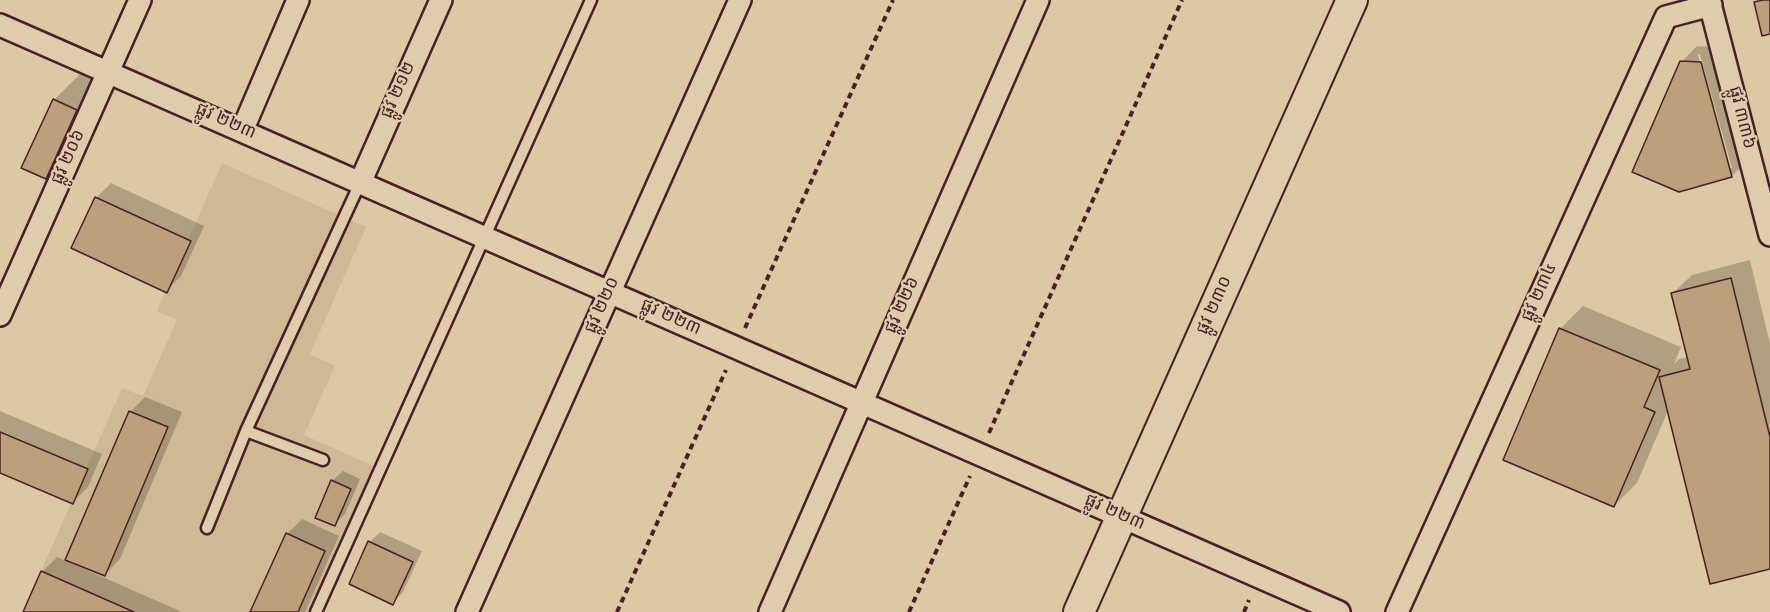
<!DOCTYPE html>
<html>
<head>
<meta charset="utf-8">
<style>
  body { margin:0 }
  canvas { display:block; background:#dcc8a2 }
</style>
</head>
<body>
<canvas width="1770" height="612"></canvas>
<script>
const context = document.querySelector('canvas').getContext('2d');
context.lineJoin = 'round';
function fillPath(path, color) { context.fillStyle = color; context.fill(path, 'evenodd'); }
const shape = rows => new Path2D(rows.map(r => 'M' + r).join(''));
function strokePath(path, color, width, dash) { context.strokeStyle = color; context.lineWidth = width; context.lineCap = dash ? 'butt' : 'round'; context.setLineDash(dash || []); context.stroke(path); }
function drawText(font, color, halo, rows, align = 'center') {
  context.font = font + ' "Gochi Hand","Noto Sans Khmer",sans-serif'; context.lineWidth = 4.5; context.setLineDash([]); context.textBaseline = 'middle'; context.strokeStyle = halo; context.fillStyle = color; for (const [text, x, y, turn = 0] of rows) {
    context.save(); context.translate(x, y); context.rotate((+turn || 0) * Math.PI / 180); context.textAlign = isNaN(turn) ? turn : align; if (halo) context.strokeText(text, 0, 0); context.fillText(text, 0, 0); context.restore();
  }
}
fillPath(shape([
  [222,163,366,227,310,354,335,366,304,435,374,466,309,612,23,612,122,388,143,396,177,320,157,311]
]), '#cfb994');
fillPath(shape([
  [1697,46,1716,47,1747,161,1732,176,1679,191,1682,61],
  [1700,54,1732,168,1728,168,1698,55],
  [80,74,102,84,71,152,45,177,54,100],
  [111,183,204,226,181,276,166,291,96,198],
  [1750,260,1770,344,1770,567,1669,408,1637,483,1614,506,1560,329,1583,306,1681,347,1674,364,1679,359,1689,357,1673,293,1692,275],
  [145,397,182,412,120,559,105,574,67,559,131,411],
  [0,411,102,454,88,487,73,502,0,471],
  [343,471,360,479,345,514,335,524,332,481],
  [302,519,339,536,305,612,252,612,287,534],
  [380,532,422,551,403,592,393,603,370,542],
  [57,557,182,612,27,612,42,572]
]), '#0003');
const building = shape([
  [1763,0,1770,0,1770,34,1762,36,1754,2,1763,0],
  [1680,61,1701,62,1732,177,1679,192,1632,172,1680,61],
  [53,99,77,110,46,179,21,168,53,99],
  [95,197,191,241,167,293,71,248,95,197],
  [1731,278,1770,437,1770,569,1710,584,1659,377,1690,369,1671,293,1731,278],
  [1559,328,1660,370,1644,407,1655,412,1614,507,1503,460,1559,328],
  [129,411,168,427,105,576,65,560,129,411],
  [0,432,88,469,73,504,0,473,0,432],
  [331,480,351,489,335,526,315,518,331,480],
  [286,533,325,551,298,612,250,612,286,533],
  [368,541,413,562,393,605,349,584,368,541],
  [41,571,134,612,23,612,41,571]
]);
fillPath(building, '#bca07b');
strokePath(building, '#4a1f2b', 1.5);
const lane = shape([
  [323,460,246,431,360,183],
  [207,528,246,431],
  [316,612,591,0]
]);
const street = shape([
  [1709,0,1770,235],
  [0,25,1339,612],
  [242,131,298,0],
  [360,183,441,0],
  [0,315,140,0],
  [467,612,740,0],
  [770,612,1038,0],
  [1397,612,1666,17,1711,5]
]);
const secondary = shape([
  [1079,612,1352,0]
]);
strokePath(lane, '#4a1f2b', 15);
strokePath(street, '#4a1f2b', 26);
strokePath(secondary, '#4a1f2b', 34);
strokePath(shape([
  [745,328,893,0],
  [989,433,1182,0],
  [617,612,726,370],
  [909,612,970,476],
  [1244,612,1249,600]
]), '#4a1f2b', 4, [6, 4.5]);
strokePath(lane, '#deccaa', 10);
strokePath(street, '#deccaa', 21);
strokePath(secondary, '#deccaa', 30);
drawText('18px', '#4a1f2b', '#deccaa', [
  ["ផ្លូវ ២១២",400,91,-66],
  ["ផ្លូវ ៣៣៦",1740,118,76],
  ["ផ្លូវ ២២៣",225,123,24],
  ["ផ្លូវ ២០៦",70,158,-66],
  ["ផ្លូវ ២៣៤",1541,293,-66],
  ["ផ្លូវ ២២០",604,306,-66],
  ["ផ្លូវ ២២៦",904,306,-66],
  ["ផ្លូវ ២៣០",1216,306,-66],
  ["ផ្លូវ ២២៣",670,319,24],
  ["ផ្លូវ ២២៣",1114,514,24]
]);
</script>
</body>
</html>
